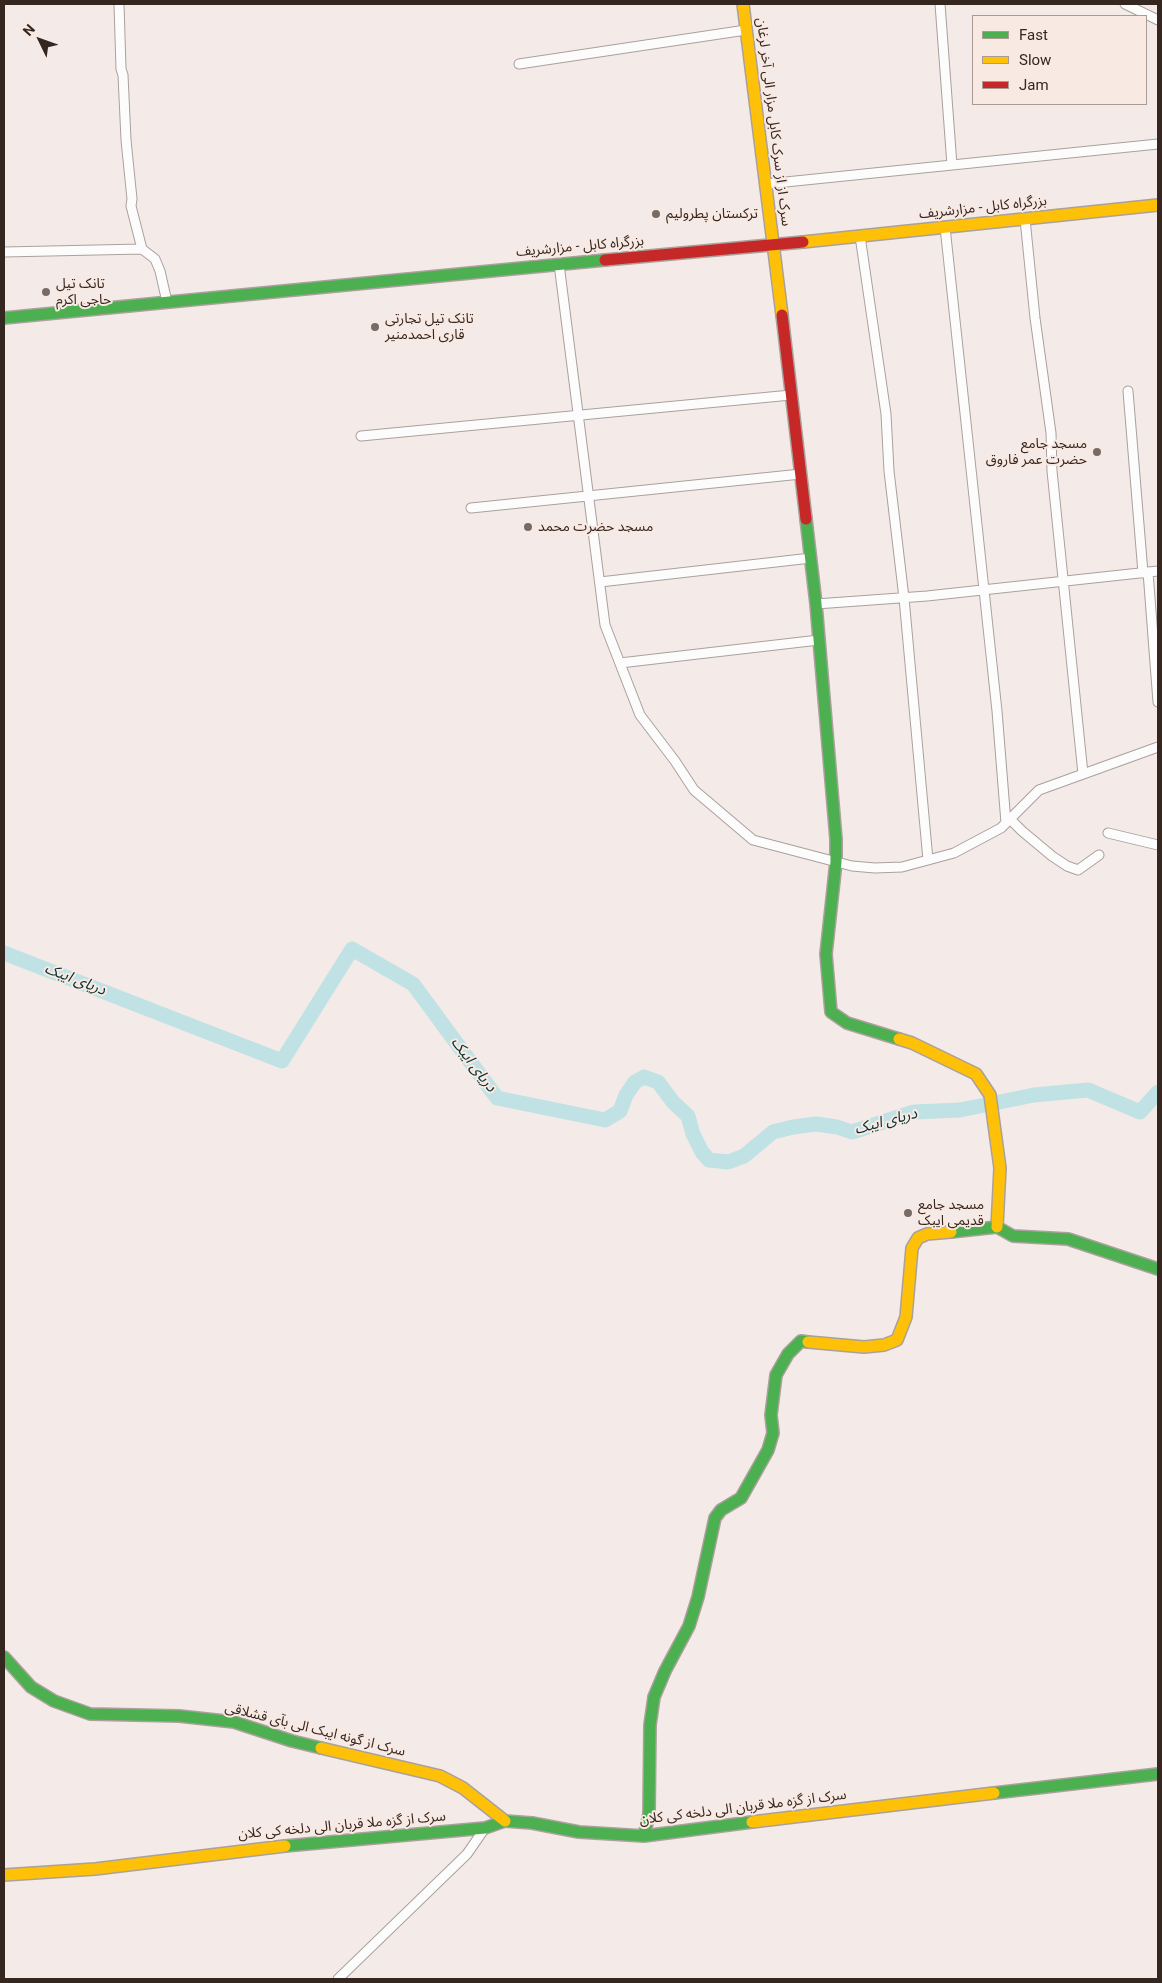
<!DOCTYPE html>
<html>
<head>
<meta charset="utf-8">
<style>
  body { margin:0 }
  #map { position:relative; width:1162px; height:1983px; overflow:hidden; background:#f4ebe8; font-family:Roboto,sans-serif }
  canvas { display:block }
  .frame { position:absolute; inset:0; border:5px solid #352620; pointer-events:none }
  .legend { position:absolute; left:972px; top:15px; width:175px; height:90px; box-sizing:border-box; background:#f9e9e3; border:1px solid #ab9b95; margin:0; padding:6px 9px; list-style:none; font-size:15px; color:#352620 }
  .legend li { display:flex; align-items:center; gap:10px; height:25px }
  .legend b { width:25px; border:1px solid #ab9b95 }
  .north { position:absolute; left:15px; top:15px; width:50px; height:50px; -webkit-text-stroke:4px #f9e9e3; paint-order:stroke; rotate:312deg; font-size:14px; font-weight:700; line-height:20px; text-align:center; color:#352620 }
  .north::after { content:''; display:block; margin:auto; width:18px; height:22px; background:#352620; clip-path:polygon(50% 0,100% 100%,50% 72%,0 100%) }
</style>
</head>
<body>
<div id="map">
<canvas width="1162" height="1983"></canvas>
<div class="frame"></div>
<ul class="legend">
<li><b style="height:6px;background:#4caf50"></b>Fast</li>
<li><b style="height:6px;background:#ffc107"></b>Slow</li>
<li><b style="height:6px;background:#c62828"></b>Jam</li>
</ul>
<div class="north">N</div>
</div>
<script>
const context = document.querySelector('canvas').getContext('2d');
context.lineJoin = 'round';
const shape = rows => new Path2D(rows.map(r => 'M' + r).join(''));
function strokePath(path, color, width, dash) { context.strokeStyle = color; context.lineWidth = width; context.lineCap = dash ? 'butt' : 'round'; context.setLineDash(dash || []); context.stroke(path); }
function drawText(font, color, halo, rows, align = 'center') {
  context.font = font + ' Roboto,"Noto Sans Arabic",sans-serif'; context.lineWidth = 4; context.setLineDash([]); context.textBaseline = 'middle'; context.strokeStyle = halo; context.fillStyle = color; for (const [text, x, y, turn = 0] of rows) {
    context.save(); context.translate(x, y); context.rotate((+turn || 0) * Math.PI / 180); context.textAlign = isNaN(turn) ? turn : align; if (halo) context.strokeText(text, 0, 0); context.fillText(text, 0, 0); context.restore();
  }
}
strokePath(shape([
  [4,953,282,1061,352,949,413,984,497,1098,605,1120,620,1111,626,1095,635,1082,644,1077,658,1082,673,1102,688,1116,693,1134,702,1152,709,1160,728,1162,744,1156,773,1132,793,1127,816,1124,837,1127,852,1132,914,1112,960,1110,1034,1095,1088,1090,1140,1112,1158,1092]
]), '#c0e2e4', 15);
const street = shape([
  [119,4,121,69,123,75,126,140,132,199,131,206,142,249,155,259,160,271,167,302],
  [940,4,952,165],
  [1125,4,1158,20],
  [519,64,746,30],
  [766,184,1158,144],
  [1025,219,1035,318,1051,433,1052,471,1083,774],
  [945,227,997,711,1006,823],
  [860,236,886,414,889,471,904,598,928,860],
  [4,252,142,249],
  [559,264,605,625,640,715,675,761,694,790,753,840,852,866,875,868,902,867,954,853,1001,828,1039,790,1158,747],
  [1128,391,1143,573],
  [361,436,791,395],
  [471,508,801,474],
  [1148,572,1158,702],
  [600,582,811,558],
  [816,604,927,596,1158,571],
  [620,663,819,640],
  [1010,819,1022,831,1052,856,1067,866,1078,870,1099,855],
  [1108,833,1158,845],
  [338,1979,467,1854,485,1828]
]);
const fast = shape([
  [4,318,605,260],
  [806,519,816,604,836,839,836,862,826,954,831,1012,847,1023,899,1039],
  [951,1232,997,1227,1013,1236,1068,1239,1158,1269],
  [4,1657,31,1687,54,1701,90,1714,179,1716,234,1722,292,1741,321,1748],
  [994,1793,1158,1774],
  [644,1836,649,1814,650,1725,654,1697,665,1671,689,1626,698,1597,715,1518,721,1510,741,1498,768,1450,773,1433,771,1415,776,1375,788,1354,801,1341,808,1342],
  [285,1846,485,1828,505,1821,532,1823,579,1832,644,1836,752,1822]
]);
const slow = shape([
  [743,4,782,315],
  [803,242,1158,205],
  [899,1039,912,1043,976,1074,990,1095,1000,1168,997,1227],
  [808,1342,864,1347,884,1345,897,1340,906,1317,912,1248,918,1238,927,1234,951,1232],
  [321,1748,440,1776,463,1788,505,1821],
  [752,1822,994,1793],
  [4,1875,95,1869,285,1846]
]);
const jam = shape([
  [605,260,803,242],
  [782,315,806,519]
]);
strokePath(street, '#aaa09c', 11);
strokePath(fast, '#aaa09c', 14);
strokePath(slow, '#aaa09c', 14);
strokePath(jam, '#aaa09c', 14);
strokePath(street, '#fdfcfc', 9);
strokePath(fast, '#4caf50', 11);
strokePath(slow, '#ffc107', 11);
strokePath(jam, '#c62828', 11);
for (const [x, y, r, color] of [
  [656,214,5,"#786b66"],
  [46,292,5,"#786b66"],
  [375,327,5,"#786b66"],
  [1097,452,5,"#786b66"],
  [528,527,5,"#786b66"],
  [908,1213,5,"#786b66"]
]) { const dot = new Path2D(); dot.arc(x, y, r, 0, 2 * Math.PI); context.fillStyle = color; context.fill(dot); strokePath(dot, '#f9e9e3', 2); }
drawText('14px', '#352620', '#f9e9e3', [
  ["سرک از از سرک کابل مزار الی آخر لرغان",773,122,83],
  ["بزرگراه کابل - مزارشریف",983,208,-6],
  ["بزرگراه کابل - مزارشریف",580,247,-5],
  ["سرک از گونه ایبک الی بآی قشلاقی",315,1730,14],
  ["سرک از گزه ملا قربان الی دلخه کی کلان",743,1808,-7],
  ["سرک از گزه ملا قربان الی دلخه کی کلان",342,1826,-5]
]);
drawText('14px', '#352620', '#f9e9e3', [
  ["ترکستان پطرولیم",666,214],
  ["تانک تیل",56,284],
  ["حاجی اکرم",56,300],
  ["تانک تیل تجارتی",385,319],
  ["قاری احمدمنیر",385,335],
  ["مسجد جامع",1087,444,"right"],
  ["حضرت عمر فاروق",1087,460,"right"],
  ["مسجد حضرت محمد",538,527],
  ["مسجد جامع",918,1205],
  ["قدیمی ایبک",918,1221]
], 'left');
drawText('italic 15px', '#003135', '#f9e9e3', [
  ["دریای ایبک",75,980,21],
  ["دریای ایبک",473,1065,53],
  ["دریای ایبک",886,1122,-15]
]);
</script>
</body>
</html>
